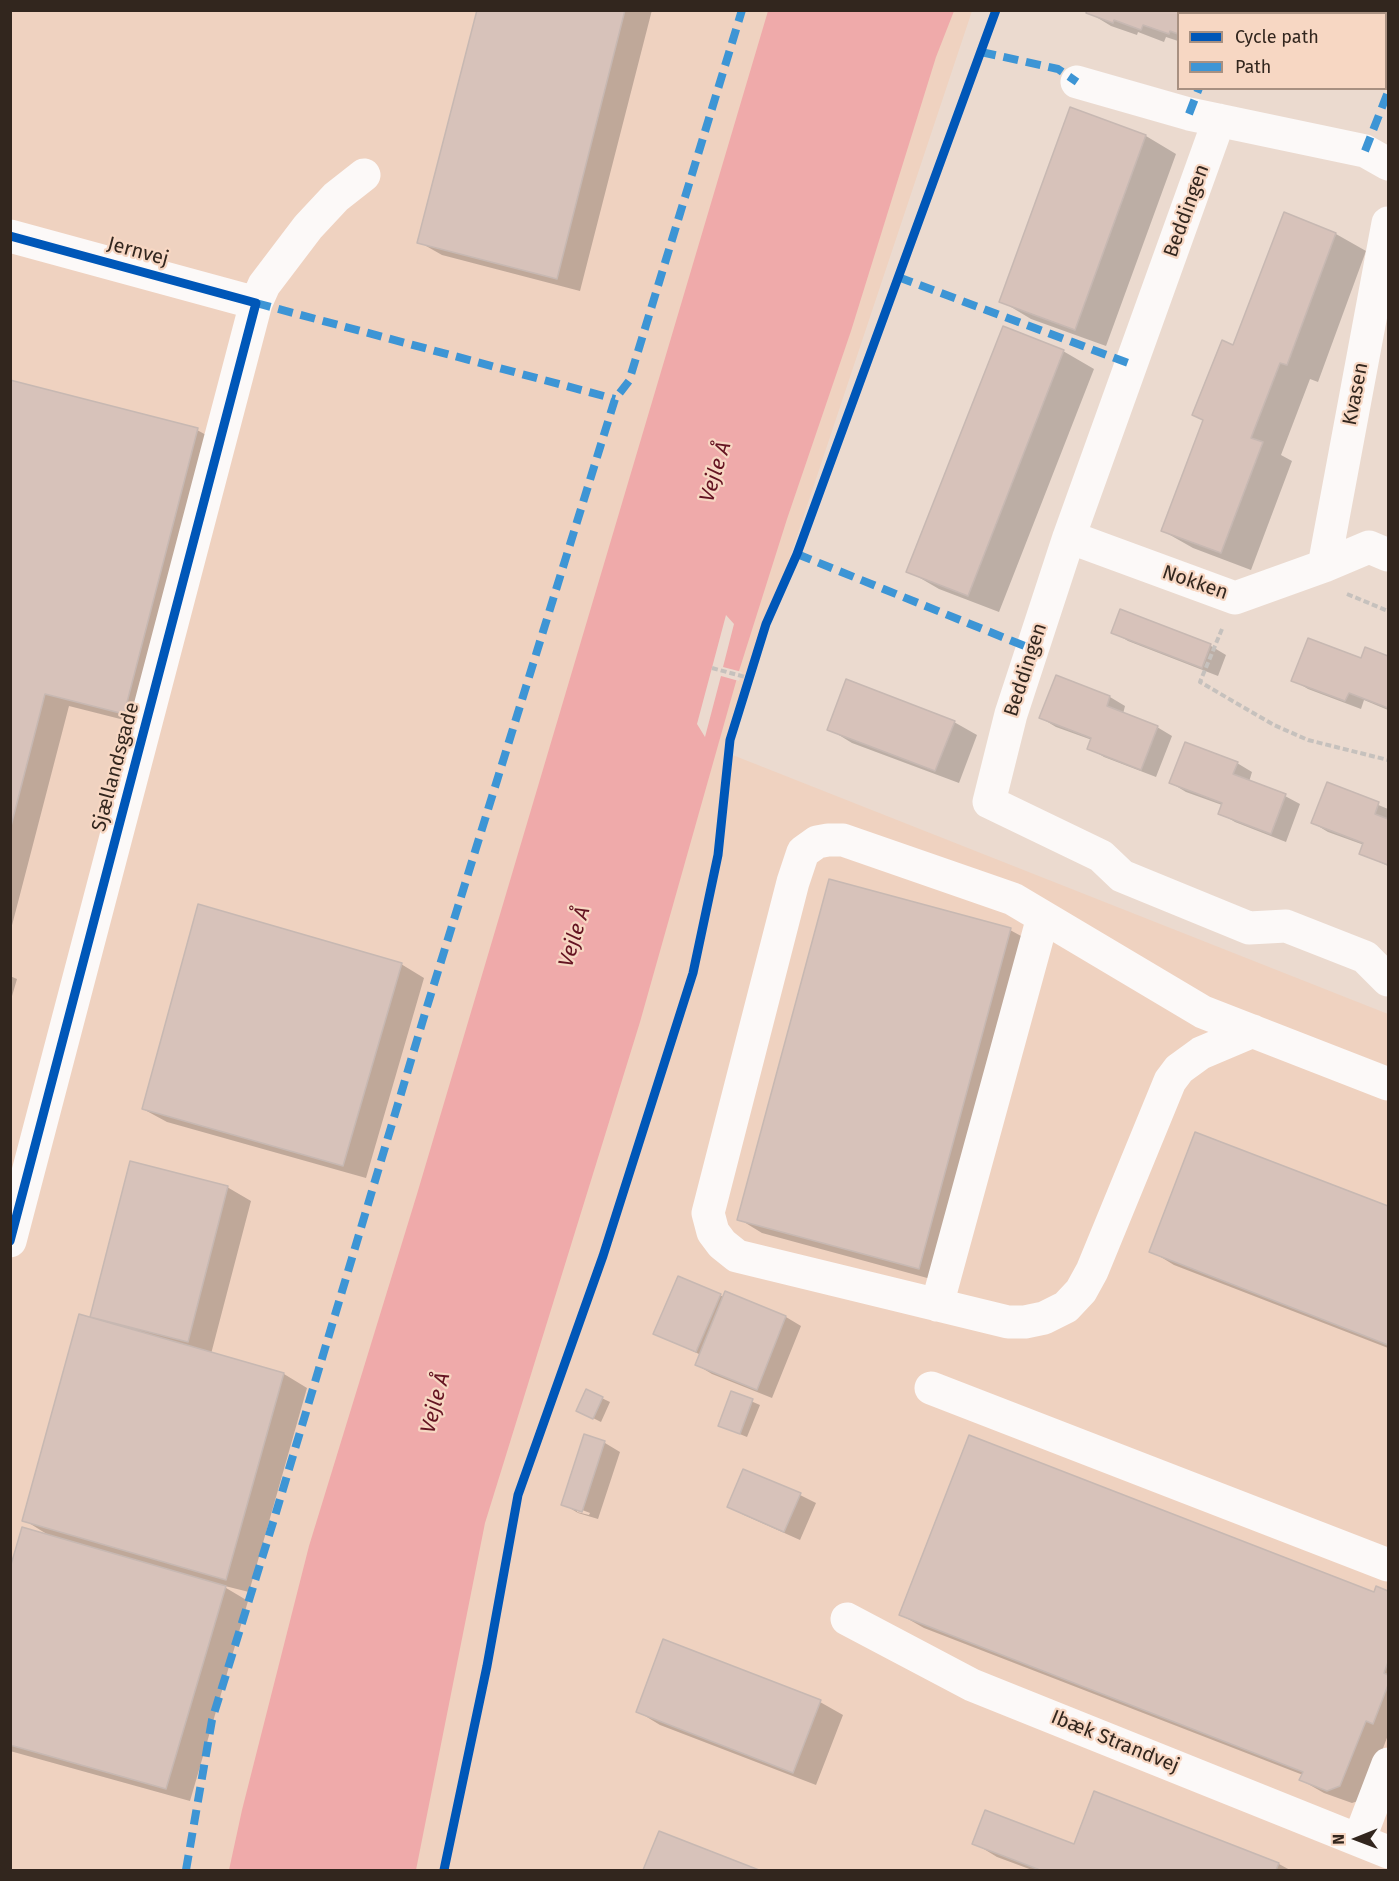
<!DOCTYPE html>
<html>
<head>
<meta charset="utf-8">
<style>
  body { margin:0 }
  #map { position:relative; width:1399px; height:1881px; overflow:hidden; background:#ebdacf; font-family:"Fira Sans",sans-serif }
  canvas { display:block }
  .frame { position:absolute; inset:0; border:12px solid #32261e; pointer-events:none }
  .legend { position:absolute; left:1177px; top:12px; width:210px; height:78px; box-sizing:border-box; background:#f7d7c3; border:2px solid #a89081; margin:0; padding:8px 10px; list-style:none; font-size:18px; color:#32261e }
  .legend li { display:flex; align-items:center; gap:12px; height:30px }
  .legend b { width:30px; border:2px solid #a89081 }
  .north { position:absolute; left:1327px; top:1809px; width:60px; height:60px; -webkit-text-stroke:4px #f7d7c3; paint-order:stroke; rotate:269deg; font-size:16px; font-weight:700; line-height:24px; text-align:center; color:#32261e }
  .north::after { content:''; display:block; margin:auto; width:21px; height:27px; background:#32261e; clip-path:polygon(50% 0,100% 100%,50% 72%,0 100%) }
</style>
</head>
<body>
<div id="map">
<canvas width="1399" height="1881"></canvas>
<div class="frame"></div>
<ul class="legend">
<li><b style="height:8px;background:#0057b8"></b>Cycle path</li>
<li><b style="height:8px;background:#3d95d5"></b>Path</li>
</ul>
<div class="north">N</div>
</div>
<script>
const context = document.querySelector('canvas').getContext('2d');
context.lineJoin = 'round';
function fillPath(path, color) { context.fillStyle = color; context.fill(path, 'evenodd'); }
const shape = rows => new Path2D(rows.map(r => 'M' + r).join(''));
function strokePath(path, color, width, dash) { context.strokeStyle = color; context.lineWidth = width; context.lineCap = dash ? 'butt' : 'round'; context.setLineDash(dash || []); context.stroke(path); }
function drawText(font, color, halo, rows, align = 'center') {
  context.font = font + ' "Fira Sans",sans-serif'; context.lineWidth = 4.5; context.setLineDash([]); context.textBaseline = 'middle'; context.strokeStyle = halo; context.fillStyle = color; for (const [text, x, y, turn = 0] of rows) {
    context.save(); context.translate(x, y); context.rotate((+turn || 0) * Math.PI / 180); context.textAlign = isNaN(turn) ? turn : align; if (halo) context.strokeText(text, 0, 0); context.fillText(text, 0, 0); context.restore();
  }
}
fillPath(shape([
  [10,11,972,11,725,752,1388,1014,1388,1870,11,1870]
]), '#efd2c0');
fillPath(shape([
  [768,11,954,11,936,57,851,331,787,519,739,671,640,1022,485,1523,416,1870,229,1870,242,1810,309,1546,417,1194]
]), '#efaaaa');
fillPath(shape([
  [726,615,734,624,723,667,742,672,739,681,721,676,705,737,697,724]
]), '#ebdacf');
fillPath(shape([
  [479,10,652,10,580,291,442,255,419,242],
  [1089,10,1238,10,1237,14,1178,14,1178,41,1166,37,1164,42,1138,32,1137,35,1111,26,1088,12],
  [1386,22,1388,23,1388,83,1386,82],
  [1071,109,1146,136,1176,154,1106,346,1031,319,1001,301],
  [1285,214,1336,234,1366,251,1318,382,1310,379,1281,455,1292,461,1251,570,1193,548,1163,531],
  [1063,351,1094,369,999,612,939,589,908,571],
  [10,382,197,430,221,443,148,726,69,706,10,933],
  [1121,611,1211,646,1226,655,1218,676,1128,641,1113,632],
  [1365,649,1388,658,1388,710,1364,700,1361,709,1308,689,1293,680,1362,660],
  [1057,677,1110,697,1125,706,1123,714,1157,727,1172,736,1156,777,1104,757,1089,748,1092,740,1056,727,1041,718],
  [954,722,977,735,959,783,852,743,829,729],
  [1237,763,1252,772,1249,782,1285,796,1300,804,1286,842,1235,822,1220,813,1222,805,1186,792,1171,783],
  [1328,784,1388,809,1388,866,1361,853,1364,845,1328,832,1313,823],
  [1010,930,1034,943,942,1282,762,1233,739,1219],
  [401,964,424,978,366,1178,167,1122,143,1109],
  [10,976,17,979,10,1003],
  [1196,1134,1388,1208,1388,1348,1174,1265,1151,1251],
  [131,1163,227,1187,251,1201,211,1354,284,1374,307,1388,249,1592,221,1585,248,1601,190,1801,10,1751,10,1574,50,1536,24,1520,91,1319],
  [678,1278,724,1297,726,1293,786,1317,801,1326,772,1398,712,1374,697,1365,701,1355,655,1333],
  [587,1391,610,1402,601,1422,585,1414],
  [732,1393,760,1405,747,1437,720,1426],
  [585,1436,605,1443,620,1452,598,1519,578,1513,563,1504],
  [577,1508,590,1513,589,1515,577,1512],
  [744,1471,800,1495,816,1503,800,1540,744,1515,729,1507],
  [1377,1588,1388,1593,1388,1735,1364,1799,1352,1803,1324,1793,1301,1780,1303,1775,924,1628,901,1615,1374,1594],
  [820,1702,843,1715,816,1785,660,1725,637,1711],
  [1095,1793,1279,1864,1290,1870,1032,1870,997,1857,974,1843,1075,1846],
  [660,1833,755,1870,645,1870]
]), '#0003');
const building = shape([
  [477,10,625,10,557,279,417,243,477,10],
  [1087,10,1210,10,1209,14,1178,14,1178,34,1170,31,1169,34,1143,25,1141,30,1114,20,1113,23,1086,13,1087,10],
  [1247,10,1347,10,1355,14,1246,14,1247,10],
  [1070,107,1146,135,1075,330,999,302,1070,107],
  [1284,212,1336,233,1287,365,1280,363,1251,438,1263,442,1221,553,1161,531,1203,420,1192,415,1222,340,1233,345,1284,212],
  [1003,326,1064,350,968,596,906,572,1003,326],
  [10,380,198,428,124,714,45,694,10,830,10,380],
  [1120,609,1211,644,1202,668,1111,633,1120,609],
  [1308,638,1361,658,1365,647,1388,656,1388,708,1349,693,1345,701,1291,681,1308,638],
  [1056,675,1110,696,1107,706,1158,726,1141,770,1087,749,1091,738,1039,718,1056,675],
  [846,679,955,721,935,771,827,730,846,679],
  [1185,742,1238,762,1233,774,1286,794,1271,834,1218,814,1222,803,1169,783,1185,742],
  [1327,782,1379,802,1375,814,1388,819,1388,865,1359,854,1363,843,1311,823,1327,782],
  [829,879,1011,928,919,1269,737,1220,829,879],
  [198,904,402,963,343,1166,142,1109,198,904],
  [1195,1132,1388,1206,1388,1345,1149,1252,1195,1132],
  [130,1161,228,1186,188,1342,90,1317,130,1161],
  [678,1276,721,1294,696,1352,653,1334,678,1276],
  [725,1291,786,1316,757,1390,695,1365,725,1291],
  [79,1314,284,1373,226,1580,22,1521,79,1314],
  [586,1389,603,1397,593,1419,576,1411,586,1389],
  [731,1391,753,1399,740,1434,718,1426,731,1391],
  [584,1434,605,1441,582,1512,561,1505,584,1434],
  [969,1435,1374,1592,1376,1586,1388,1591,1388,1662,1384,1673,1388,1675,1388,1685,1373,1724,1366,1721,1340,1786,1327,1791,1299,1780,1303,1772,899,1615,969,1435],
  [743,1469,801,1493,784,1532,727,1507,743,1469],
  [22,1527,226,1586,166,1789,10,1745,10,1568,22,1527],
  [663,1639,821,1700,793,1773,636,1712,663,1639],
  [1094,1791,1279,1863,1276,1870,1040,1870,972,1844,985,1810,1074,1844,1094,1791],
  [659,1831,759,1870,643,1870,659,1831]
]);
fillPath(building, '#d7c2ba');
strokePath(building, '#c7b8b2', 1.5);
strokePath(shape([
  [1347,594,1388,611],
  [1222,629,1200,682,1274,725,1308,740,1388,760],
  [712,668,749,678]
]), '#c6c1bd', 4, [6, 3]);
strokePath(shape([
  [1077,82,1189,114,1365,151,1388,164],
  [1219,120,1069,537,1011,714,989,802,1101,856,1122,876,1249,928,1286,926,1365,957,1388,980],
  [10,236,256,303],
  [1069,537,1235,598,1324,566,1369,547,1388,555],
  [1324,566,1388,223],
  [1253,1031,1201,1053,1179,1069,1170,1081,1092,1271,1081,1291,1066,1307,1044,1318,1025,1322,1008,1322,737,1256,722,1244,713,1232,708,1213,793,882,803,852,817,842,828,840,843,840,1013,899,1203,1012,1388,1084],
  [10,1241,256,303,264,285,308,227,336,197,364,175],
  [937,1305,1043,917],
  [931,1388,1388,1565],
  [847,1619,972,1685,1388,1852],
  [1359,1840,1388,1764]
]), '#fcf9f8', 33);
strokePath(shape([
  [1228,14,1229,10],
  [981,52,1058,69,1077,82],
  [1189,114,1199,88],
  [1365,151,1388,92],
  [898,277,1131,364],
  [256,303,615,399],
  [797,554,1032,649],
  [186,1870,212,1720,275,1516,426,1010,615,399,629,381,742,10]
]), '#3d95d5', 8, [15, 8]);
strokePath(shape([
  [10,236,256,303,10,1241],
  [444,1870,487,1666,518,1495,603,1256,693,973,718,855,730,740,766,624,797,554,996,10]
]), '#0057b8', 9);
drawText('20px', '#32261e', '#f7d7c3', [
  ["Beddingen",1187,211,-70],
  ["Jernvej",138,252,15],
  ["Kvasen",1356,394,-79],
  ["Nokken",1195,583,19],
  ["Beddingen",1026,670,-72],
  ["Sjællandsgade",116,767,-75],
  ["Ibæk Strandvej",1115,1742,22]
]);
drawText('italic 21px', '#641321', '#f7d7c3', [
  ["Vejle Å",716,472,-73],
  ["Vejle Å",575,937,-73],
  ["Vejle Å",436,1403,-75]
]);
</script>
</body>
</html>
